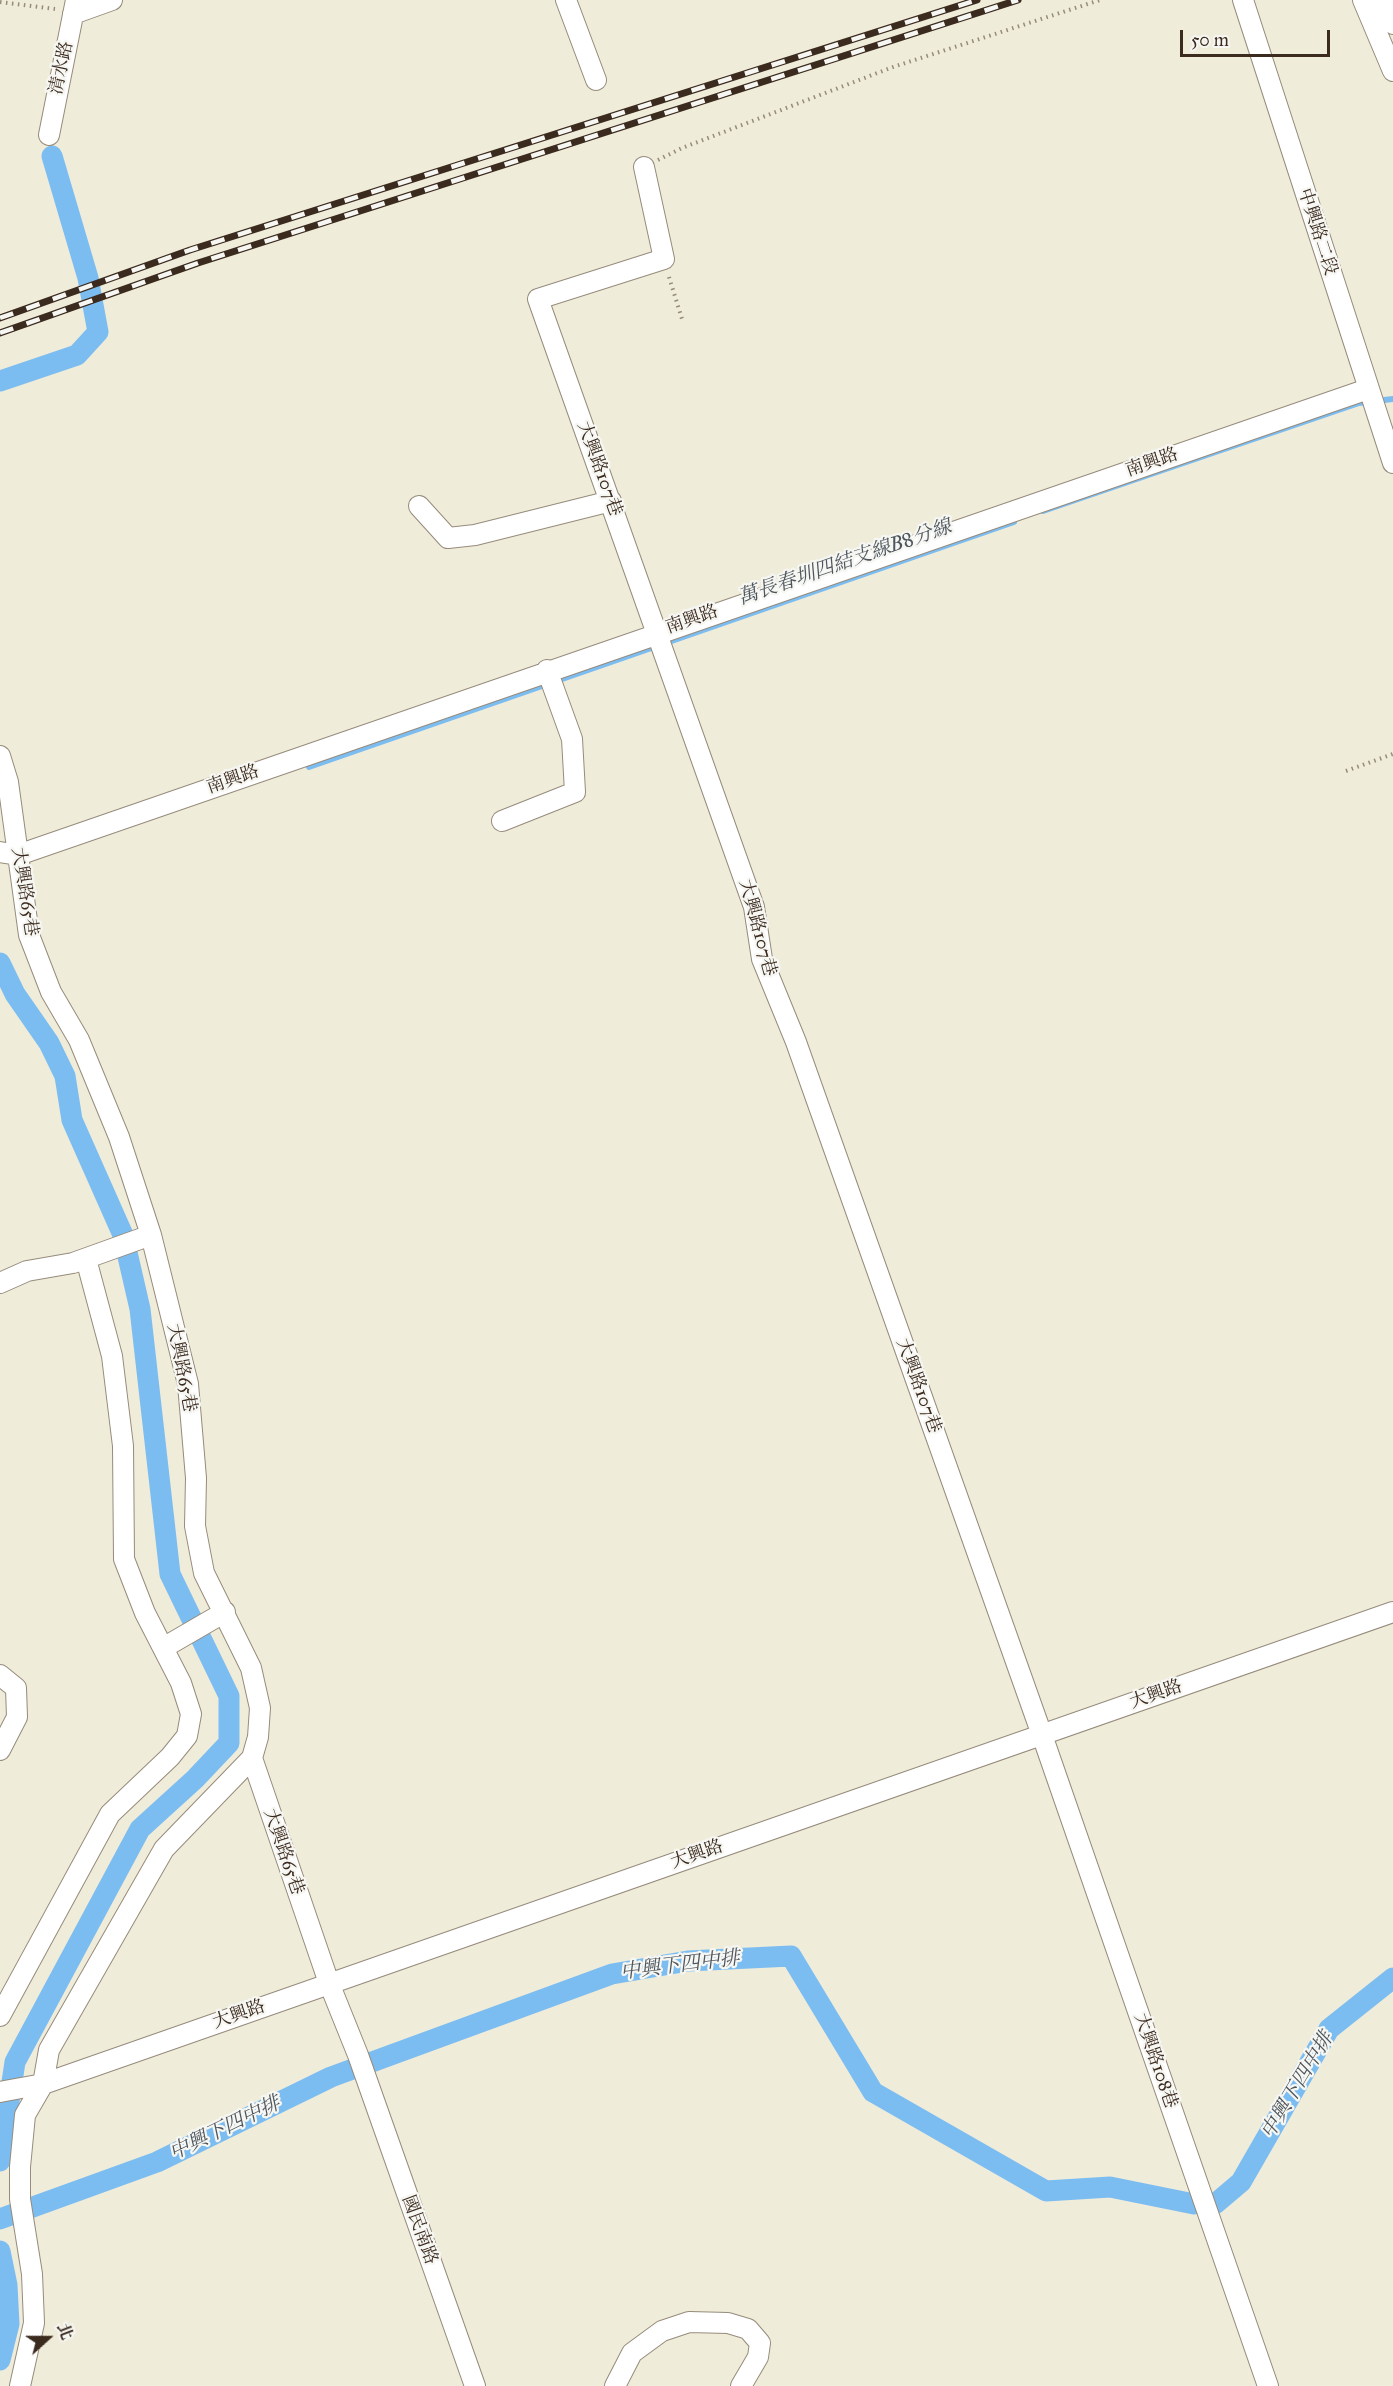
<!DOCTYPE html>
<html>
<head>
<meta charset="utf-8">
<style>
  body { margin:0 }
  #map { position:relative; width:1393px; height:2386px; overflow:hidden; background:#f0ecda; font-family:"IM FELL Great Primer","Noto Serif TC",serif }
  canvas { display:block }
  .north { position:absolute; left:18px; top:2308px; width:60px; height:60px; -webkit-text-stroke:4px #f6f6f2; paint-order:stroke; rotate:69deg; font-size:16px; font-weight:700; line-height:24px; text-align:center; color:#3b2a1e }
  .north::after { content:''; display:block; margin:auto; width:21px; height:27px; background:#3b2a1e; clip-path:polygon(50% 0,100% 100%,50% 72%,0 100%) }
  .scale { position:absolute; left:1180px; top:30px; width:150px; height:27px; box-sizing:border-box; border:3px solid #3b2a1e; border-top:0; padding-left:8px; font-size:18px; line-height:21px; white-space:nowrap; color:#3b2a1e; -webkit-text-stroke:4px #f6f6f2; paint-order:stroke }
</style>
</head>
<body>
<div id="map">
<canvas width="1393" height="2386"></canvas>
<div class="north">北</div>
<div class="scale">50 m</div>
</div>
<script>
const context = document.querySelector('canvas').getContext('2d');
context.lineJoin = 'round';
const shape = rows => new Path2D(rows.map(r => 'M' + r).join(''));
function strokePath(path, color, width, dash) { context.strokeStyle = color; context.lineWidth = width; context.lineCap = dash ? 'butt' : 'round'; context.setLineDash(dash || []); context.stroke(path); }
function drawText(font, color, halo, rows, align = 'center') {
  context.font = font + ' "IM FELL Great Primer","Noto Serif TC",serif'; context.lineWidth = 4.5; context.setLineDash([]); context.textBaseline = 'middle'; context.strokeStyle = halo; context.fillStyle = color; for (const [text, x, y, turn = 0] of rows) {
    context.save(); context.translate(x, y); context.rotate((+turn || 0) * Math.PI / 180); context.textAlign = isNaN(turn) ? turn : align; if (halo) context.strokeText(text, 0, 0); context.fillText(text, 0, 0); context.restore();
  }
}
strokePath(shape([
  [1043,511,1359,403,1393,399],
  [309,767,1014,522]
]), '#7cbdf1', 6);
strokePath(shape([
  [0,381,77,355,98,332,88,278,52,156],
  [0,963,15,994,49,1043,65,1076,72,1120,123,1235,140,1309,170,1574,229,1696,229,1743,195,1779,140,1829,15,2062,0,2161],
  [1215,2204,1241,2182,1329,2029,1393,1978],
  [0,2219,157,2162,331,2077,612,1974,688,1961,791,1956,873,2092,1046,2191,1110,2187,1194,2204],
  [0,2251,7,2285,9,2324,0,2360]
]), '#7cbdf1', 21);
const minor = shape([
  [566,0,596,80],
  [1243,0,1393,463],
  [1363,0,1393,71],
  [1382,0,1393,24],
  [73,14,112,0],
  [49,135,76,0],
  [644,167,664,259,538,299,754,907,762,959,796,1042,1042,1735,1268,2386],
  [419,506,448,538,475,535,611,501],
  [0,756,8,782,29,935,51,992,79,1040,119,1137,151,1235,188,1384,196,1478,195,1526,204,1573,251,1668,260,1708,258,1737,252,1758,329,1983,358,2055,475,2386],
  [502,821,575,792,572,739,547,670],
  [0,852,18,855,1368,389],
  [0,1283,27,1271,73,1263,151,1235],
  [163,1648,225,1612],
  [0,1675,16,1688,17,1717,0,1750],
  [0,2016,110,1814,170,1757,187,1736,191,1714,181,1683,145,1613,124,1559,123,1446,112,1356,86,1259],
  [0,2092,43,2084,1393,1612],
  [20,2386,34,2323,32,2274,20,2199,20,2167,25,2115,43,2084,49,2050,164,1849,252,1758],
  [615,2386,632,2353,662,2331,689,2322,728,2323,748,2329,760,2343,758,2357,741,2386]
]);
strokePath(minor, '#968b7c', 22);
strokePath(shape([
  [0,2,55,9],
  [658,160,682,148,893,67,1100,0],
  [669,277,682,319],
  [1346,771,1393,754]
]), '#968b7c', 4, [1.5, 4.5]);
strokePath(minor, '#fff', 20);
const rail = shape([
  [0,318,190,250,977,0],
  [0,333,198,263,1018,0]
]);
strokePath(rail, '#3b2a1e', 7);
strokePath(rail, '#f6f6f2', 4.5, [14]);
drawText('18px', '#3b2a1e', '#f6f6f2', [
  ["清水路",62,68,-78],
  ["中興路二段",1317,232,72],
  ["南興路",1152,463,-19],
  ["大興路107巷",599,469,70],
  ["南興路",692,620,-19],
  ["南興路",233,780,-19],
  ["大興路65巷",24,892,81],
  ["大興路107巷",757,928,75],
  ["大興路65巷",181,1368,79],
  ["大興路107巷",918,1386,70],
  ["大興路",1156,1695,-19],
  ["大興路65巷",283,1852,71],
  ["大興路",697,1855,-19],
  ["大興路",239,2015,-19],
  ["大興路108巷",1155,2061,71],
  ["國民南路",419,2230,70]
]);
drawText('italic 20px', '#4e565d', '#f6f6f2', [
  ["萬長春圳四結支線B8分線",845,563,-19],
  ["中興下四中排",680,1966,-7],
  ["中興下四中排",1298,2086,-59],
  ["中興下四中排",225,2129,-26]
]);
</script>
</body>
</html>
